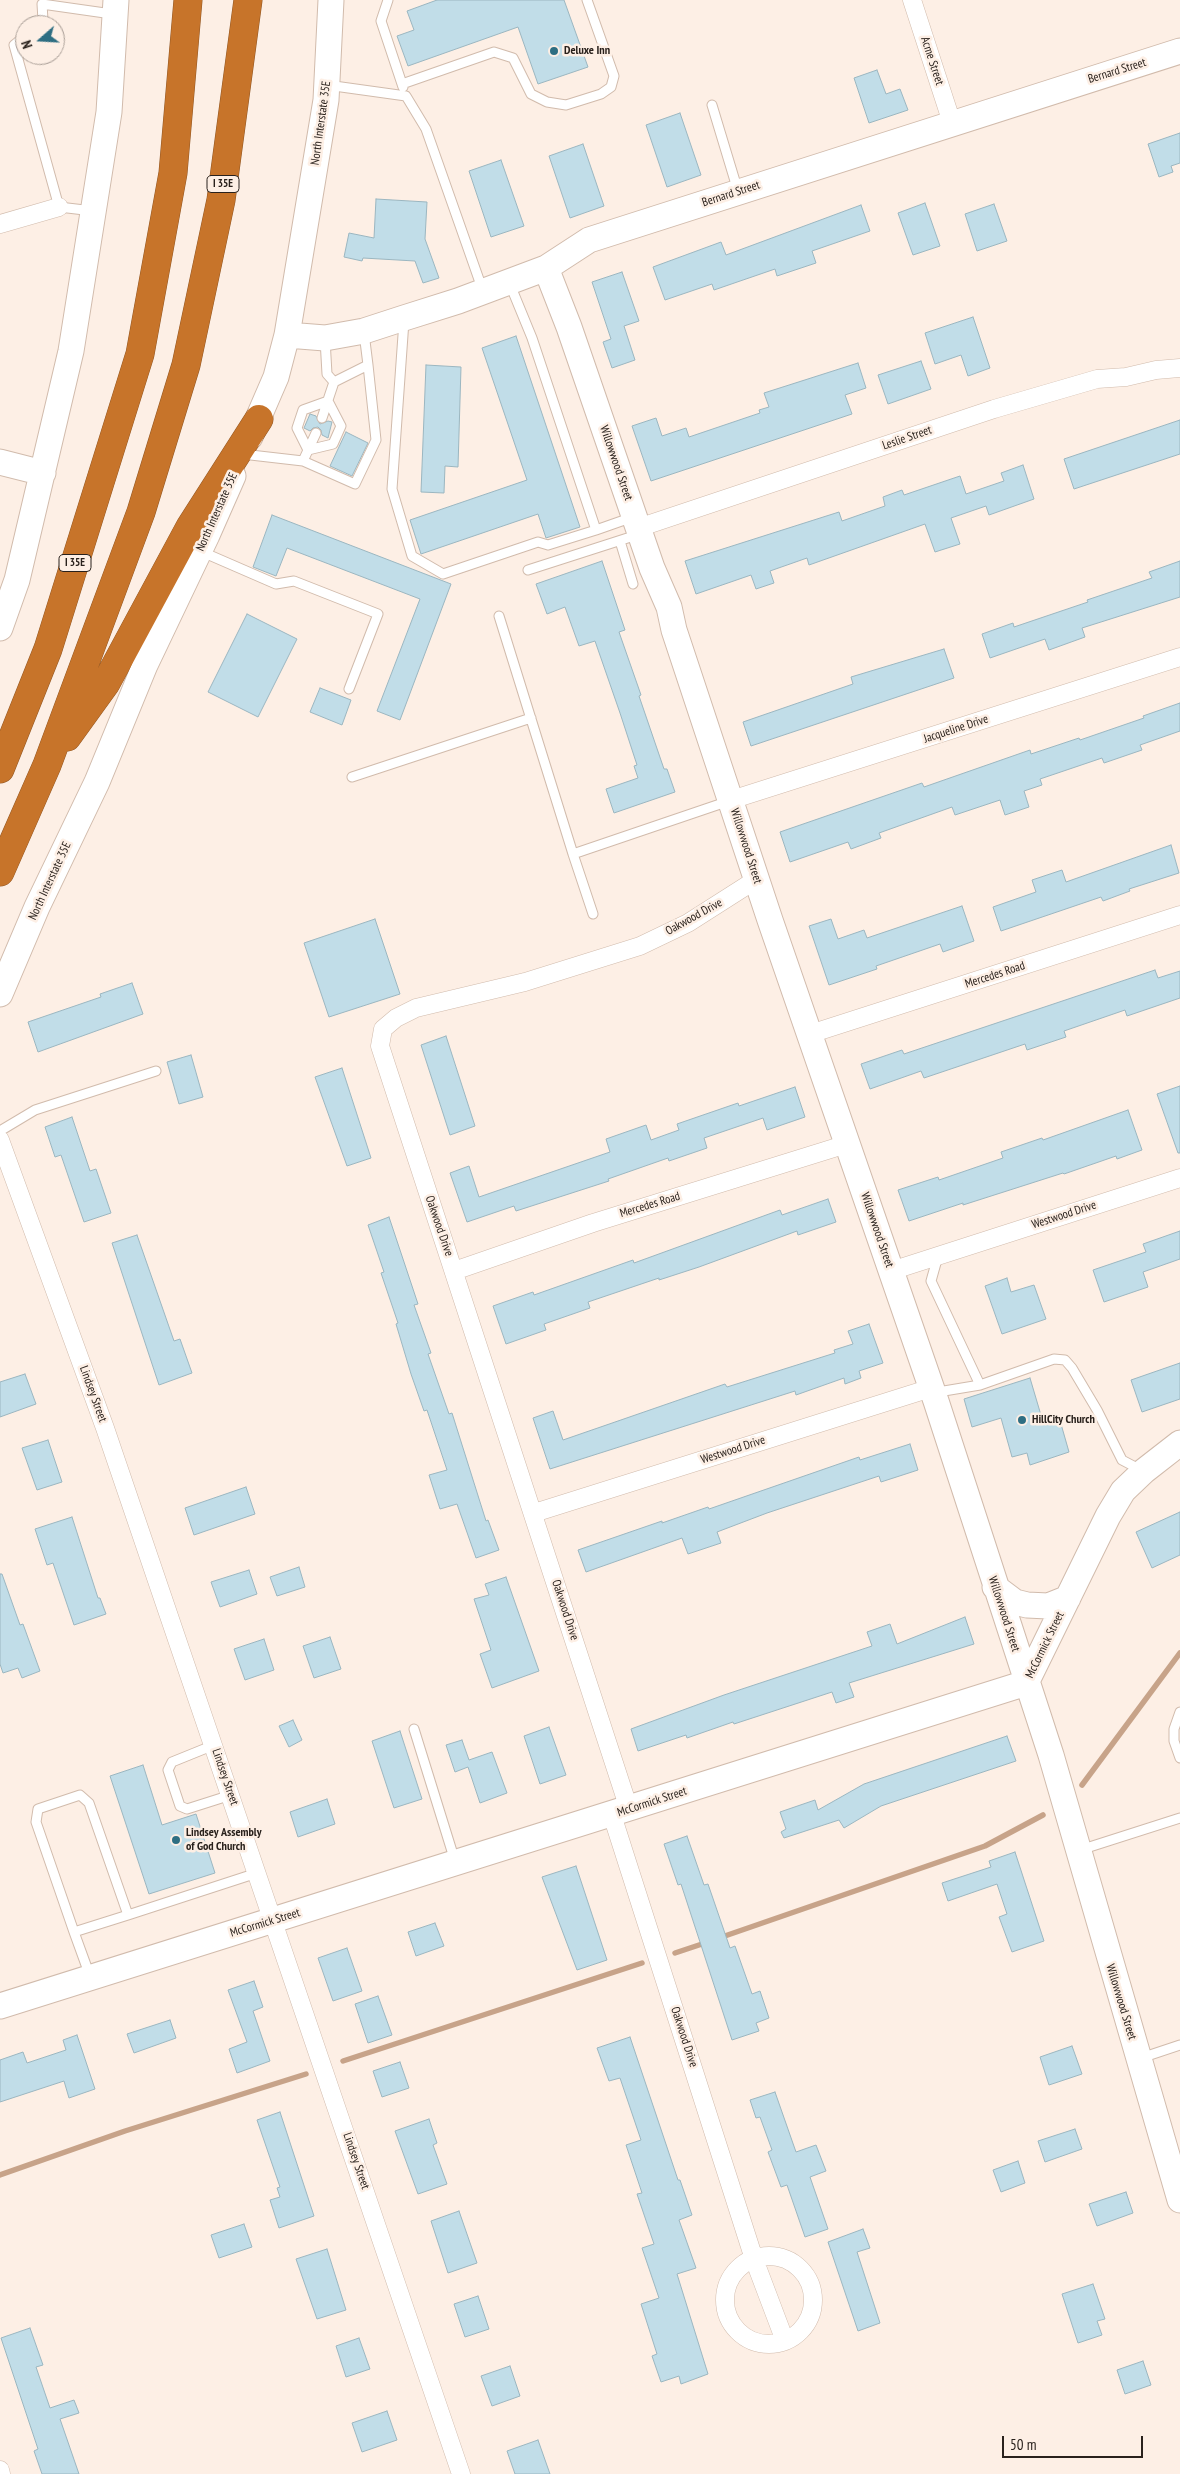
<!DOCTYPE html>
<html>
<head>
<meta charset="utf-8">
<style>
  body { margin:0 }
  #map { position:relative; width:1180px; height:2474px; overflow:hidden; background:#fdefe5; font-family:"PT Sans Narrow",sans-serif }
  canvas { display:block }
  .north { position:absolute; left:15px; top:15px; width:50px; height:50px; box-sizing:border-box; background:#fdefe5; border:1px solid #a89d95; border-radius:50%; rotate:251deg; font-size:14px; font-weight:700; line-height:20px; text-align:center; color:#29211c }
  .north::after { content:''; display:block; margin:auto; width:18px; height:22px; background:#2e6e82; clip-path:polygon(50% 0,100% 100%,50% 72%,0 100%) }
  .scale { position:absolute; left:1002px; top:2436px; width:141px; height:22px; box-sizing:border-box; border:2px solid #29211c; border-top:0; padding-left:6px; font-size:15px; line-height:18px; white-space:nowrap; color:#29211c; -webkit-text-stroke:4px #fdefe5; paint-order:stroke }
</style>
</head>
<body>
<div id="map">
<canvas width="1180" height="2474"></canvas>
<div class="north">N</div>
<div class="scale">50 m</div>
</div>
<script>
const context = document.querySelector('canvas').getContext('2d');
context.lineJoin = 'round';
const shape = rows => new Path2D(rows.map(r => 'M' + r).join(''));
function strokePath(path, color, width, dash) { context.strokeStyle = color; context.lineWidth = width; context.lineCap = dash ? 'butt' : 'round'; context.setLineDash(dash || []); context.stroke(path); }
function fillPath(path, color) { context.fillStyle = color; context.fill(path, 'evenodd'); }
function drawText(font, color, halo, rows, align = 'center') {
  context.font = font + ' "PT Sans Narrow",sans-serif'; context.lineWidth = 5; context.setLineDash([]); context.textBaseline = 'middle'; context.strokeStyle = halo; context.fillStyle = color; for (const [text, x, y, turn = 0] of rows) {
    context.save(); context.translate(x, y); context.rotate((+turn || 0) * Math.PI / 180); context.textAlign = isNaN(turn) ? turn : align; if (halo) context.strokeText(text, 0, 0); context.fillText(text, 0, 0); context.restore();
  }
}
strokePath(shape([
  [1082,1785,1180,1653],
  [719,1938,985,1846,1043,1815],
  [675,1953,708,1942],
  [343,2061,642,1963],
  [0,2175,125,2131,306,2074]
]), '#c7a389', 5.5);
const building = shape([
  [437,0,564,0,588,67,538,84,518,27,408,66,397,36,414,30,407,11,437,0],
  [877,70,886,94,900,89,908,110,869,123,854,78,877,70],
  [680,113,701,175,667,187,646,125,680,113],
  [1180,133,1180,163,1171,166,1173,172,1159,177,1148,144,1180,133],
  [583,144,604,206,570,218,549,156,583,144],
  [501,160,524,226,491,237,469,171,501,160],
  [376,199,427,202,425,239,439,278,423,283,415,261,363,258,362,261,344,257,349,233,374,238,376,199],
  [925,203,940,246,913,255,898,213,925,203],
  [994,204,1007,241,977,251,965,214,994,204],
  [861,205,870,231,812,251,816,263,777,276,775,269,714,290,712,284,665,300,653,267,721,242,726,255,861,205],
  [622,272,639,321,624,326,635,360,612,368,603,342,611,339,592,282,622,272],
  [973,317,990,368,968,376,961,355,935,364,925,333,973,317],
  [516,336,580,527,546,538,538,514,421,554,410,520,527,480,482,348,516,336],
  [921,361,931,389,888,404,878,375,921,361],
  [858,363,866,388,845,395,852,414,651,481,632,426,656,418,662,436,686,428,689,437,760,413,759,410,769,407,764,393,858,363],
  [426,365,461,367,458,467,445,466,444,493,421,492,426,365],
  [310,414,316,416,320,424,328,421,332,422,328,438,322,435,321,430,318,427,313,428,310,431,304,428,310,414],
  [1180,420,1180,454,1074,489,1064,459,1180,420],
  [346,432,368,443,352,476,330,466,346,432],
  [1023,465,1034,499,989,515,986,506,951,518,960,544,935,552,925,524,809,565,807,558,770,571,774,583,756,589,751,575,696,594,685,561,839,512,842,521,885,506,883,497,902,490,904,495,960,476,966,494,1004,481,1001,473,1023,465],
  [272,515,451,584,400,720,377,711,420,599,287,548,276,576,253,567,272,515],
  [602,561,625,630,619,632,641,695,639,696,664,769,667,769,675,792,614,813,606,789,638,778,634,766,637,765,620,713,595,641,579,646,565,607,547,614,536,584,602,561],
  [1180,561,1180,597,1082,628,1085,637,1049,650,1045,639,990,658,982,634,1013,623,1014,627,1088,602,1087,600,1152,578,1149,572,1180,561],
  [247,614,297,639,258,717,208,692,247,614],
  [944,649,954,678,751,746,743,722,853,684,851,677,944,649],
  [320,688,351,700,342,725,310,712,320,688],
  [1180,703,1180,731,1140,745,1142,750,1104,763,1102,758,1040,779,1042,785,1024,791,1029,807,1005,815,1000,800,955,815,952,807,879,833,881,838,851,849,848,842,790,862,780,832,922,783,924,787,1030,750,1031,754,1079,738,1080,740,1144,718,1143,716,1180,703],
  [1171,845,1179,873,1129,889,1130,891,1103,901,1101,897,1001,931,993,907,1036,892,1032,880,1062,870,1066,882,1171,845],
  [962,906,974,941,943,952,940,944,876,966,877,969,829,985,809,926,831,919,838,939,864,930,867,938,962,906],
  [375,919,400,994,329,1017,304,943,375,919],
  [1155,970,1158,978,1180,971,1180,998,1127,1016,1125,1010,1064,1031,1066,1037,1027,1050,1025,1044,924,1078,921,1071,870,1089,861,1064,902,1050,904,1054,1155,970],
  [132,983,143,1014,38,1052,28,1022,101,997,100,994,132,983],
  [446,1036,475,1126,450,1135,421,1045,446,1036],
  [191,1055,203,1097,179,1104,167,1062,191,1055],
  [342,1068,371,1158,347,1166,315,1077,342,1068],
  [1180,1086,1180,1153,1178,1153,1157,1094,1180,1086],
  [795,1087,805,1117,767,1130,763,1118,704,1138,707,1148,669,1161,668,1158,608,1179,609,1181,516,1211,514,1206,467,1222,450,1173,469,1166,479,1197,610,1152,606,1139,646,1125,651,1140,679,1130,677,1124,706,1114,738,1103,739,1106,795,1087],
  [1128,1110,1142,1150,1117,1159,1116,1156,1064,1174,1063,1173,963,1205,963,1203,909,1221,898,1190,938,1177,939,1180,1003,1158,1001,1152,1042,1138,1043,1140,1128,1110],
  [72,1117,90,1171,96,1169,111,1213,84,1222,61,1155,55,1157,45,1127,72,1117],
  [828,1199,836,1222,798,1235,797,1231,699,1267,659,1280,659,1278,588,1302,590,1308,544,1324,546,1330,506,1344,493,1306,533,1292,534,1295,633,1260,634,1263,780,1210,782,1215,828,1199],
  [389,1217,418,1304,414,1305,431,1353,428,1354,449,1414,452,1413,486,1521,488,1520,499,1550,476,1558,457,1504,440,1509,429,1475,447,1470,427,1410,424,1411,411,1374,396,1324,398,1323,381,1273,384,1272,368,1225,389,1217],
  [1180,1231,1180,1259,1143,1272,1148,1287,1104,1302,1093,1270,1146,1252,1143,1244,1180,1231],
  [137,1235,174,1341,180,1339,192,1373,159,1385,112,1243,137,1235],
  [1007,1278,1011,1292,1034,1285,1046,1319,1002,1334,985,1286,1007,1278],
  [869,1324,883,1363,859,1371,861,1378,845,1384,844,1378,796,1395,795,1391,550,1469,533,1418,553,1411,563,1440,725,1384,727,1387,835,1353,834,1350,853,1344,848,1331,869,1324],
  [1180,1363,1180,1399,1142,1412,1131,1380,1180,1363],
  [25,1374,36,1404,0,1417,0,1382,25,1374],
  [1030,1378,1043,1422,1059,1417,1069,1452,1030,1465,1027,1453,1012,1457,1001,1418,972,1427,964,1399,1030,1378],
  [48,1440,62,1482,37,1490,22,1448,48,1440],
  [910,1444,918,1470,881,1482,879,1476,767,1513,717,1532,721,1543,688,1554,682,1538,586,1572,578,1550,662,1521,662,1523,708,1507,709,1509,859,1457,860,1460,910,1444],
  [246,1487,255,1514,194,1535,185,1508,246,1487],
  [1180,1512,1180,1555,1152,1568,1136,1532,1180,1512],
  [72,1517,98,1598,100,1598,106,1614,74,1625,53,1563,47,1565,35,1529,72,1517],
  [299,1567,305,1587,277,1596,270,1577,299,1567],
  [249,1570,257,1594,220,1607,211,1582,249,1570],
  [0,1574,2,1574,20,1625,23,1624,40,1671,22,1678,18,1668,3,1673,0,1664,0,1574],
  [506,1577,539,1671,492,1688,480,1654,491,1650,474,1599,489,1595,485,1584,506,1577],
  [965,1617,974,1644,849,1683,854,1697,836,1703,832,1692,734,1724,733,1722,687,1738,686,1735,638,1751,631,1729,724,1695,872,1646,867,1632,890,1624,897,1644,965,1617],
  [330,1637,341,1669,314,1678,303,1646,330,1637],
  [264,1639,274,1670,245,1680,234,1649,264,1639],
  [293,1720,302,1740,289,1747,279,1726,293,1720],
  [549,1727,566,1775,540,1784,524,1736,549,1727],
  [400,1731,422,1799,394,1808,372,1741,400,1731],
  [1007,1736,1016,1761,881,1806,844,1828,839,1820,784,1838,781,1832,786,1829,780,1812,815,1800,818,1810,864,1784,1007,1736],
  [462,1740,469,1760,492,1752,507,1793,480,1803,468,1767,455,1772,446,1745,462,1740],
  [143,1765,162,1825,196,1814,215,1873,149,1894,110,1776,143,1765],
  [327,1799,335,1824,298,1837,290,1812,327,1799],
  [687,1836,704,1885,708,1884,730,1948,735,1946,752,1994,760,1991,769,2018,756,2023,759,2031,732,2040,681,1884,678,1885,664,1844,687,1836],
  [1015,1852,1044,1941,1012,1952,999,1917,1007,1914,997,1884,948,1901,942,1883,991,1867,989,1861,1015,1852],
  [576,1866,607,1960,577,1970,542,1877,576,1866],
  [435,1923,444,1946,416,1956,408,1932,435,1923],
  [347,1948,362,1991,333,2001,318,1958,347,1948],
  [254,1981,263,2007,253,2011,270,2061,237,2073,229,2049,247,2042,228,1990,254,1981],
  [378,1996,392,2035,368,2043,355,2004,378,1996],
  [170,2020,176,2038,134,2053,127,2034,170,2020],
  [77,2035,95,2089,69,2098,64,2081,0,2102,0,2060,23,2052,27,2063,66,2050,63,2040,77,2035],
  [630,2037,678,2180,680,2180,692,2215,679,2220,696,2268,677,2274,708,2374,681,2384,679,2376,661,2382,652,2356,657,2354,641,2304,659,2298,642,2248,654,2244,637,2194,642,2193,626,2145,641,2140,620,2078,609,2081,597,2048,630,2037],
  [1072,2046,1082,2074,1049,2085,1040,2057,1072,2046],
  [400,2062,409,2088,382,2097,373,2071,400,2062],
  [775,2092,796,2152,816,2145,826,2171,810,2177,828,2229,805,2237,787,2185,781,2187,768,2152,772,2150,760,2117,756,2118,750,2100,775,2092],
  [280,2112,314,2216,279,2228,270,2200,280,2197,277,2188,280,2187,257,2120,280,2112],
  [429,2119,437,2143,433,2145,447,2184,418,2194,395,2131,429,2119],
  [1075,2129,1082,2149,1045,2162,1038,2141,1075,2129],
  [1018,2161,1025,2183,1001,2192,993,2170,1018,2161],
  [1126,2192,1133,2213,1097,2226,1089,2204,1126,2192],
  [459,2211,477,2263,448,2273,431,2221,459,2211],
  [244,2224,252,2247,219,2258,211,2235,244,2224],
  [863,2229,870,2248,857,2252,880,2323,858,2331,828,2242,863,2229],
  [327,2249,346,2310,317,2319,296,2259,327,2249],
  [1093,2284,1105,2319,1097,2321,1102,2335,1078,2343,1062,2294,1093,2284],
  [478,2296,489,2329,465,2337,454,2304,478,2296],
  [30,2328,43,2365,36,2367,50,2408,74,2400,79,2413,60,2419,79,2474,42,2474,34,2451,38,2449,1,2338,30,2328],
  [359,2338,370,2369,346,2377,336,2346,359,2338],
  [1143,2361,1151,2385,1125,2394,1117,2370,1143,2361],
  [510,2366,520,2396,492,2406,481,2376,510,2366],
  [387,2411,397,2440,362,2452,352,2423,387,2411],
  [538,2440,550,2474,515,2474,507,2451,538,2440]
]);
fillPath(building, '#c1dde8');
strokePath(building, '#9bb6c0', 1);
const lane = shape([
  [388,0,381,21,403,87],
  [37,25,43,20,42,4,112,14],
  [25,36,14,45,59,207,93,211],
  [402,84,494,52,513,58,531,94,547,102,566,105,601,94,611,87,614,76,587,0],
  [327,85,406,96,426,129,483,291],
  [712,105,738,191],
  [509,282,532,338,596,530,633,517],
  [404,321,392,489,412,556,443,574,538,542,548,545,596,530],
  [334,382,368,365,364,333],
  [328,401,341,426,333,444,308,450,297,428,303,410,328,401],
  [322,418,334,382,327,374,325,339],
  [242,454,303,461,316,433],
  [303,461,355,484,376,440,368,365],
  [620,541,633,584],
  [200,551,276,584,294,581,378,614,349,689],
  [528,570,640,534],
  [499,616,573,854],
  [352,777,531,718],
  [593,914,573,854,729,801],
  [0,1131,35,1110,156,1071],
  [938,1256,931,1281,980,1385],
  [937,1395,938,1392,980,1385,1054,1359,1065,1360,1072,1368,1097,1410,1122,1460,1141,1470],
  [1180,1712,1174,1729,1174,1741,1180,1758],
  [414,1729,455,1861],
  [214,1745,172,1762,168,1770,180,1806,187,1809,231,1795],
  [1080,1850,1180,1818],
  [128,1915,257,1873],
  [74,1932,128,1915,89,1803,80,1795,38,1809,36,1822,74,1932,90,1976],
  [1141,2058,1180,2045]
]);
const street = shape([
  [912,0,952,123],
  [0,224,59,207],
  [638,528,994,409,1097,379,1126,377,1156,370,1180,368],
  [731,800,1180,657],
  [810,1034,1180,915],
  [0,1140,105,1428,461,2474],
  [454,1271,593,1223,847,1144],
  [891,1271,1180,1178],
  [534,1513,931,1388],
  [629,1809,380,1046,383,1029,396,1018,416,1008,525,982,640,946,688,923,757,879],
  [612,1815,754,2259,785,2341],
  '725 2300a44 44 0 1 1 88 0a44 44 0 1 1-88 0Z',
  [0,2470,1,2474]
]);
const secondary = shape([
  [546,268,569,327,652,568,669,607,674,630,770,920,936,1401,1051,1755,1180,2200],
  [287,335,325,338,364,331,404,318,458,301,546,268,589,240,1180,51],
  [250,437,276,377,287,335,326,100,331,0],
  [0,462,43,473],
  [0,628,17,580,71,351,109,112,116,0],
  [0,994,37,907,97,782,145,665,207,535,233,476],
  [995,1587,1015,1602,1027,1605,1048,1606,1068,1598],
  [0,2006,1026,1683,1108,1516,1123,1491,1144,1471,1180,1443]
]);
const highway = shape([
  [67,737,106,683,190,527,259,419],
  [0,769,48,649,140,354,173,173,188,0],
  [0,872,47,765,141,512,186,365,221,200,248,0]
]);
strokePath(lane, '#d1bbac', 11);
strokePath(street, '#d1bbac', 19);
strokePath(secondary, '#d1bbac', 27);
strokePath(highway, '#905725', 29);
strokePath(lane, '#fff', 9);
strokePath(street, '#fff', 18);
strokePath(secondary, '#fff', 25);
strokePath(highway, '#c7742a', 28);
for (const [x, y, r, color] of [
  [554,51,5,"#2e6e82"],
  [1022,1420,5,"#2e6e82"],
  [176,1840,5,"#2e6e82"]
]) { const dot = new Path2D(); dot.arc(x, y, r, 0, 2 * Math.PI); context.fillStyle = color; context.fill(dot); strokePath(dot, '#fdefe5', 2); }
for (const [x, y, w] of [
  [223,184,32],
  [75,563,32]
]) { const box = new Path2D(); box.roundRect(x - w / 2, y - 8.5, w, 17, 4); context.fillStyle = '#fdefe5'; context.fill(box); strokePath(box, '#29211c', 1); }
drawText('bold 11px', '#29211c', null, [
  ["I 35E",223,184],
  ["I 35E",75,563]
]);
drawText('bold 12px', '#29211c', '#fdefe5', [
  ["Deluxe Inn",564,51],
  ["HillCity Church",1032,1420],
  ["Lindsey Assembly",186,1833],
  ["of God Church",186,1847]
], 'left');
drawText('12px', '#29211c', '#fdefe5', [
  ["Acme Street",932,61,72],
  ["Bernard Street",1117,71,-17],
  ["North Interstate 35E",321,123,-82],
  ["Bernard Street",731,194,-18],
  ["Leslie Street",907,438,-19],
  ["Willowwood Street",616,463,71],
  ["North Interstate 35E",217,512,-66],
  ["Jacqueline Drive",956,729,-18],
  ["Willowwood Street",746,846,72],
  ["North Interstate 35E",50,881,-65],
  ["Oakwood Drive",694,917,-29],
  ["Mercedes Road",995,975,-18],
  ["Mercedes Road",650,1205,-17],
  ["Westwood Drive",1064,1215,-18],
  ["Oakwood Drive",439,1226,71],
  ["Willowwood Street",877,1230,71],
  ["Lindsey Street",93,1394,70],
  ["Westwood Drive",733,1450,-18],
  ["Oakwood Drive",565,1610,72],
  ["Willowwood Street",1004,1614,72],
  ["McCormick Street",1045,1645,-64],
  ["Lindsey Street",225,1777,71],
  ["McCormick Street",652,1802,-18],
  ["McCormick Street",265,1923,-17],
  ["Willowwood Street",1121,2002,73],
  ["Oakwood Drive",684,2037,72],
  ["Lindsey Street",356,2161,71]
]);
</script>
</body>
</html>
